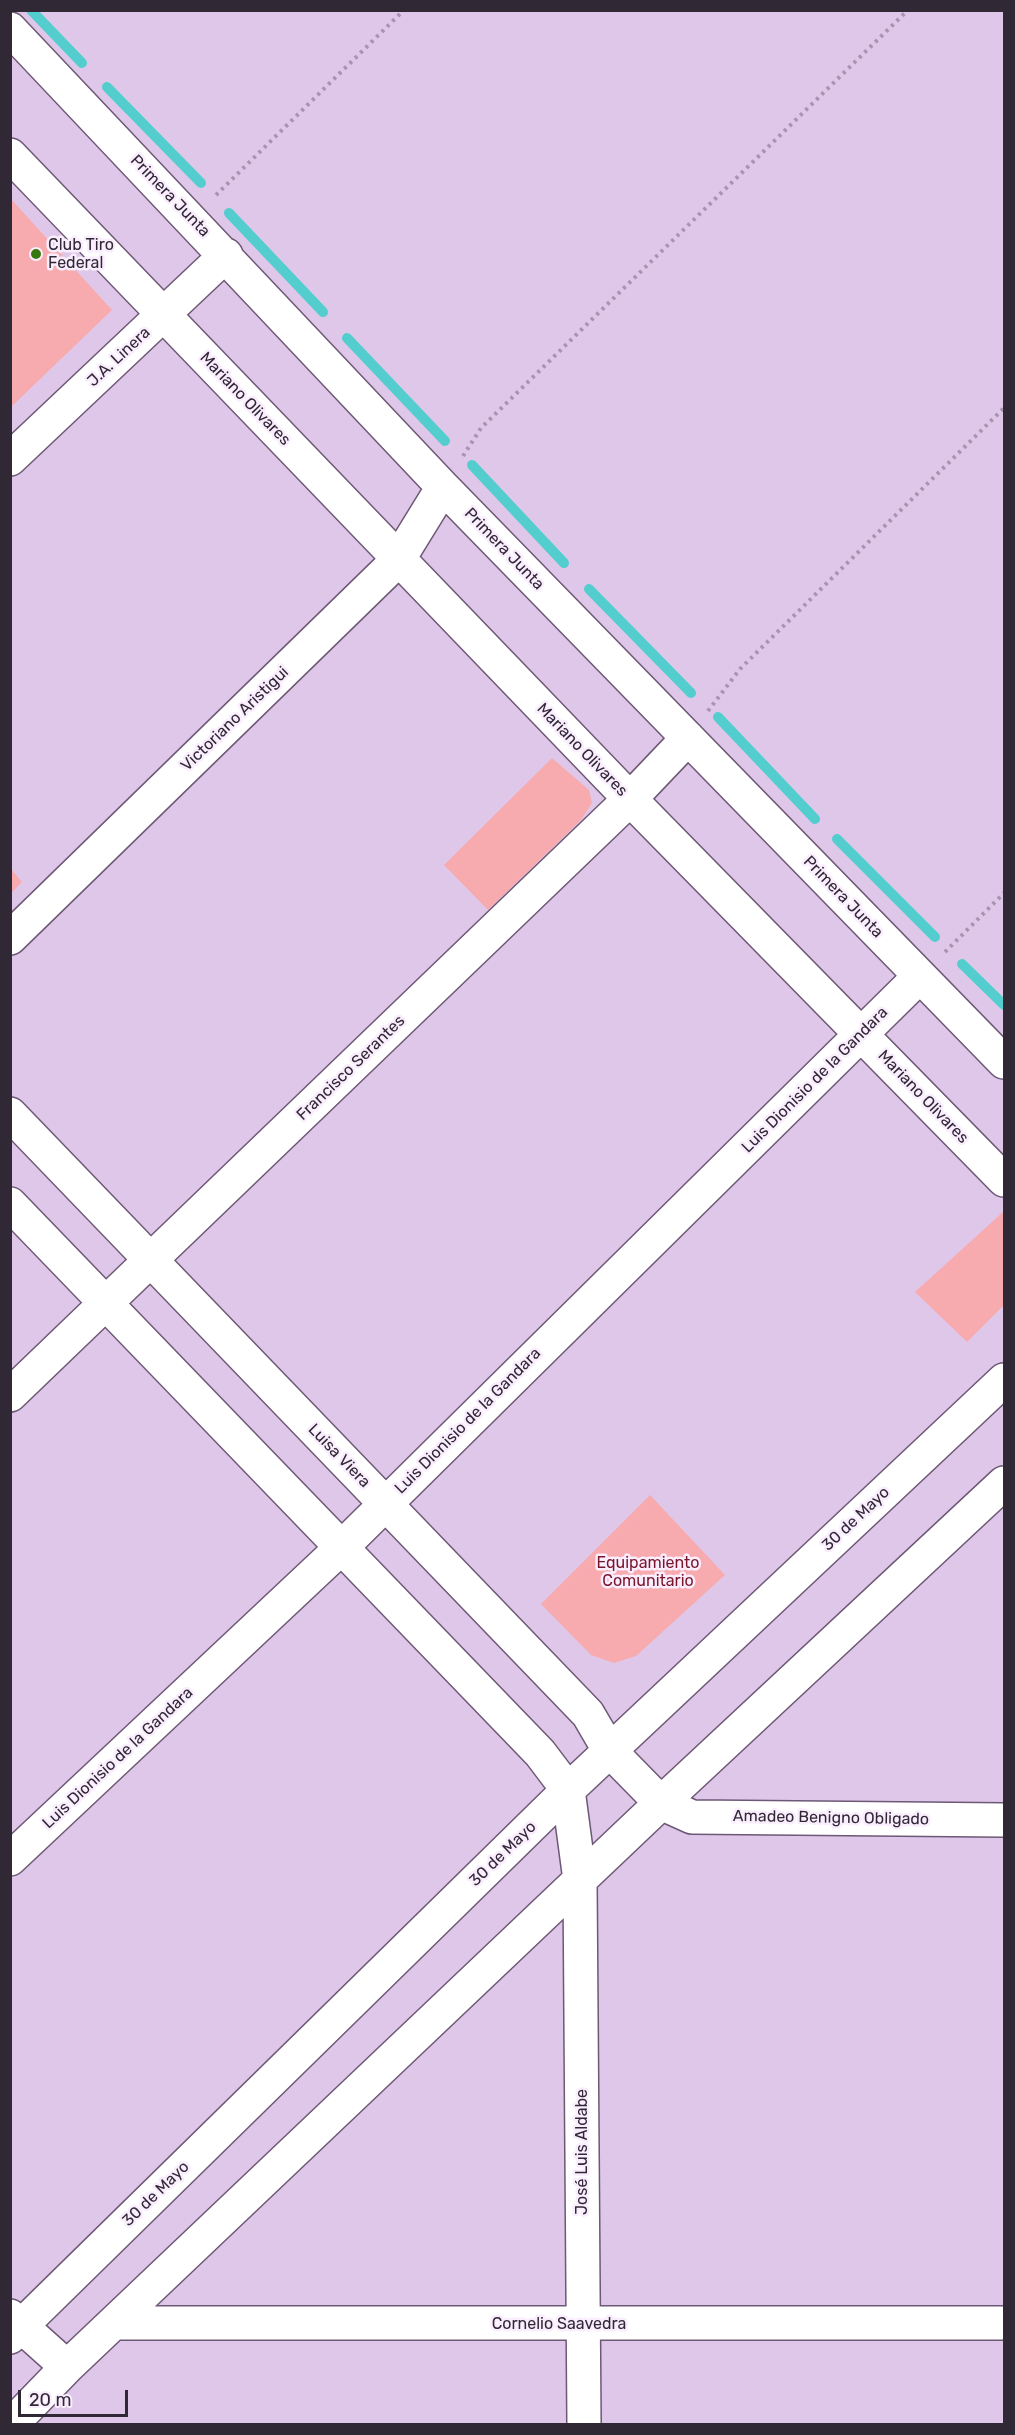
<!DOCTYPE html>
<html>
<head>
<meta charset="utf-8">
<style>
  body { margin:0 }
  #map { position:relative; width:1015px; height:2435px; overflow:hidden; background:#dfc7e9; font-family:Rubik,sans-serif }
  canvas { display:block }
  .frame { position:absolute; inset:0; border:12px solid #312835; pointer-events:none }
  .scale { position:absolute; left:18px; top:2390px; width:110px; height:27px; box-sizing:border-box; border:3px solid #312835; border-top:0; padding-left:8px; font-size:18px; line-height:21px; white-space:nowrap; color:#312835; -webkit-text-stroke:4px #f9edfe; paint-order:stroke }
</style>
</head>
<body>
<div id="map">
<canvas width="1015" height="2435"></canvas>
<div class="frame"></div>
<div class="scale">20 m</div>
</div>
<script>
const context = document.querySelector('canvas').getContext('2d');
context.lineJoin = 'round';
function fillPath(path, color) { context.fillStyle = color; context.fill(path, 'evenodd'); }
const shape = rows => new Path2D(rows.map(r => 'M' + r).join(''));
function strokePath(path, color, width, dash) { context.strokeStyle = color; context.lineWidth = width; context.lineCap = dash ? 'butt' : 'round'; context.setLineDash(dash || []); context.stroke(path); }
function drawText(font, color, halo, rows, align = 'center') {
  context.font = font + ' Rubik,sans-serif'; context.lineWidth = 5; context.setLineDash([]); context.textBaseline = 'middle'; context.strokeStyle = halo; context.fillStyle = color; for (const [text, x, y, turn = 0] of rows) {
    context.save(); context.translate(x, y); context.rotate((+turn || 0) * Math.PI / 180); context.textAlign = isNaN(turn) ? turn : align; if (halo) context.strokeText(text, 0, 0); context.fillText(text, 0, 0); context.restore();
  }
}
fillPath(shape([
  [11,199,112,310,11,407],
  [552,758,589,790,592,803,581,820,488,910,444,865],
  [11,869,22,882,11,893],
  [1004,1211,1004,1305,967,1342,915,1292],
  [650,1495,725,1575,636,1656,614,1663,591,1655,541,1604]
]), '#f8abae');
strokePath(shape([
  [31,10,82,63],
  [107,87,201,183],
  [229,213,323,312],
  [347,338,445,441],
  [472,465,564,563],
  [589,589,691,693],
  [718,717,815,819],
  [837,839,935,937],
  [962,964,1004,1005]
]), '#54cdce', 10);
const minor = shape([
  [10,29,443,487,1004,1062],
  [10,155,630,799,1004,1180],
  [10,459,226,255],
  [10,938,398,560,443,487],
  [10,1114,588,1714,609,1750,661,1803,692,1817,1004,1820],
  [10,1204,540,1753,568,1790,580,1880,584,2424],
  [10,1395,630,799,688,738],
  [10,1859,341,1548,920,976],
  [10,2316,67,2367],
  [114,2323,1004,2323],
  [10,2337,568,1790,1004,1380],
  [12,2424,67,2367,661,1803,1004,1483]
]);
strokePath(minor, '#6d5875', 36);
strokePath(shape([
  [216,195,404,10],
  [463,456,481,428,908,10],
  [708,711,740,669,1004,408],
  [945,952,1004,893]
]), '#a894b0', 4, [3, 4.5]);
strokePath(minor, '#fff', 33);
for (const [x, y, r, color] of [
  [36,254,6,"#39760d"]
]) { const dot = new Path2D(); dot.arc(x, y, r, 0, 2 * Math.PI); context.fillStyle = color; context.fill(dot); strokePath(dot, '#f9edfe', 2); }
drawText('16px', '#312835', '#f9edfe', [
  ["Primera Junta",170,196,46],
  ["J.A. Linera",119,357,-43],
  ["Mariano Olivares",245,399,46],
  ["Primera Junta",504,549,46],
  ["Victoriano Aristigui",235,719,-44],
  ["Mariano Olivares",582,750,46],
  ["Primera Junta",843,897,46],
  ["Francisco Serantes",351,1068,-44],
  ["Luis Dionisio de la Gandara",815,1080,-45],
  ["Mariano Olivares",923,1097,46],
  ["Luis Dionisio de la Gandara",468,1421,-45],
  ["Luisa Viera",339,1456,46],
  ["30 de Mayo",856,1519,-43],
  ["Luis Dionisio de la Gandara",118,1758,-43],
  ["Amadeo Benigno Obligado",831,1818,1],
  ["30 de Mayo",503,1854,-44],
  ["José Luis Aldabe",582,2152,-90],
  ["30 de Mayo",156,2194,-44],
  ["Cornelio Saavedra",559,2324]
]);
drawText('16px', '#312835', '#f9edfe', [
  ["Club Tiro",48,245],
  ["Federal",48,263]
], 'left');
drawText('16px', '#79172a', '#f9edfe', [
  ["Equipamiento",648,1563],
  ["Comunitario",648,1581]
]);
</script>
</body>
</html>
